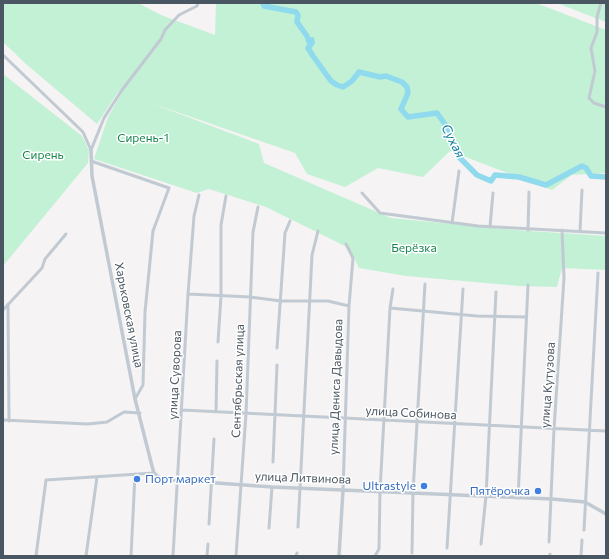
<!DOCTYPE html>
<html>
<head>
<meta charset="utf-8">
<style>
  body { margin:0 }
  #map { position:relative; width:609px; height:559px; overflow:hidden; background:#f5f3f3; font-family:Commissioner,sans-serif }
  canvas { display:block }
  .frame { position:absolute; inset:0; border:4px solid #4a5661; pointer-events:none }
</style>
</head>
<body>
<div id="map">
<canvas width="609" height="559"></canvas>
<div class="frame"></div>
</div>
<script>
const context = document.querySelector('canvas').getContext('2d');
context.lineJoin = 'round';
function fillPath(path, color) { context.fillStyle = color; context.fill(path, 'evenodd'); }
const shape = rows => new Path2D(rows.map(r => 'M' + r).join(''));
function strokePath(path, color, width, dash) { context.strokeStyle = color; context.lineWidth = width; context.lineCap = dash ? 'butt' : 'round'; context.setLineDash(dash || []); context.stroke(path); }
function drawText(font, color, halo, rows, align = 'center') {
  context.font = font + ' Commissioner,sans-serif'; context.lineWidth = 3; context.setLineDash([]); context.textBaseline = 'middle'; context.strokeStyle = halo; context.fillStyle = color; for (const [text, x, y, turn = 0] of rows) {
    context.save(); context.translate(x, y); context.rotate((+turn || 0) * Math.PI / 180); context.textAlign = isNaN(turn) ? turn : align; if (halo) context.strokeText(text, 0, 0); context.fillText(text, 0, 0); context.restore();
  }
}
fillPath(shape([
  [3,3,138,3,161,15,215,35,216,3,536,3,606,30,606,173,572,175,552,190,450,151,423,177,378,168,345,187,307,174,295,153,148,102,259,144,264,163,391,218,515,230,606,236,606,270,562,268,557,287,520,286,406,276,359,268,349,248,266,207,209,189,197,193,94,159,108,117,122,92,119,91,97,124,26,64,3,42],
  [557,3,606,3,606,22],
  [3,74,82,136,89,150,88,163,3,266]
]), '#c3f1d5');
strokePath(shape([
  [263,3,264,6,296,12,298,15,297,22,307,36,309,42,312,40,312,43,308,48,313,56,331,81,337,85,343,87,352,81,359,72,380,77,386,76,402,82,407,87,408,93,401,109,408,117,437,113,447,127,458,156,477,175,491,181,495,175,519,177,546,185,582,166,586,168,591,176,606,177]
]), '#90daee', 5.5);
strokePath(shape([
  [601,3,597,17,597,32,591,48,595,71,589,98,594,103,606,107],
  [3,55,83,132,91,150],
  [91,150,104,118,122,90,161,39,165,30,179,15,197,6,198,3],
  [91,161,169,188,153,231,145,312,143,385,135,399],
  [362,193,380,213,478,226,606,233],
  [452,223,459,171],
  [490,227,493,193],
  [528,230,529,192],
  [580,231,582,190],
  [188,294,250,297,281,301,328,301,349,306],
  [8,304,9,421],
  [390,308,477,316,526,317],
  [3,310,42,268,45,259,66,234],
  [218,342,221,296,221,225,226,196],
  [277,348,285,233,290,221],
  [182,410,606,431],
  [216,412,217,361],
  [3,420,88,424,107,422,124,412,140,413],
  [273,462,277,365],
  [343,490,349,306,353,258,346,244],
  [518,498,528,285],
  [209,524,214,439],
  [298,527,312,255,318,231],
  [269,528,272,487],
  [584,530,598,273],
  [549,542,554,429,564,278,562,230],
  [481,544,486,496,496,292],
  [447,548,463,289],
  [412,553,413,492,425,284],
  [36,556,46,480,154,473],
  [86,556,97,477],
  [131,556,135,474],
  [173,556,188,294,194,216,199,195],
  [207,556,208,544],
  [236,556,246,414,253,232,258,207],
  [296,556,297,553],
  [375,556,379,549,380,491,390,308,393,289],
  [550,556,550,554],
  [581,556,582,540]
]), '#c1cad2', 3);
strokePath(shape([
  [91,150,92,176,135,399,152,466,154,473,161,479,272,487,552,499,585,502,606,514],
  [339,556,343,490]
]), '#c1cad2', 3.5);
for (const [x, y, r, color] of [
  [137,479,4,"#3f7fe0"],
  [424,486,4,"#3f7fe0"],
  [538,491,4,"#3f7fe0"]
]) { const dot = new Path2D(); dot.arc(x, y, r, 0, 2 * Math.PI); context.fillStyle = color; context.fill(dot); strokePath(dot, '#fff', 1.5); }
drawText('12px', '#17864f', '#fff', [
  ["Сирень-1",143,138],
  ["Сирень",43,155],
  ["Берёзка",414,248]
]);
drawText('12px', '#4a5661', '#fff', [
  ["Харьковская улица",129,315,79],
  ["улица Суворова",175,375,-87],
  ["Сентябрьская улица",238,381,-88],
  ["улица Кутузова",548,385,-86],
  ["улица Дениса Давыдова",336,387,-88],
  ["улица Собинова",411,413,3],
  ["улица Литвинова",303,478,2]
]);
drawText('12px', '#366cbe', '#fff', [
  ["Порт маркет",145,479,"left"],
  ["Ultrastyle",416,486],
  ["Пятёрочка",530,491]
], 'right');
drawText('italic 13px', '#0c7c9b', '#fff', [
  ["Сухая",453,141,63]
]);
</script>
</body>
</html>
